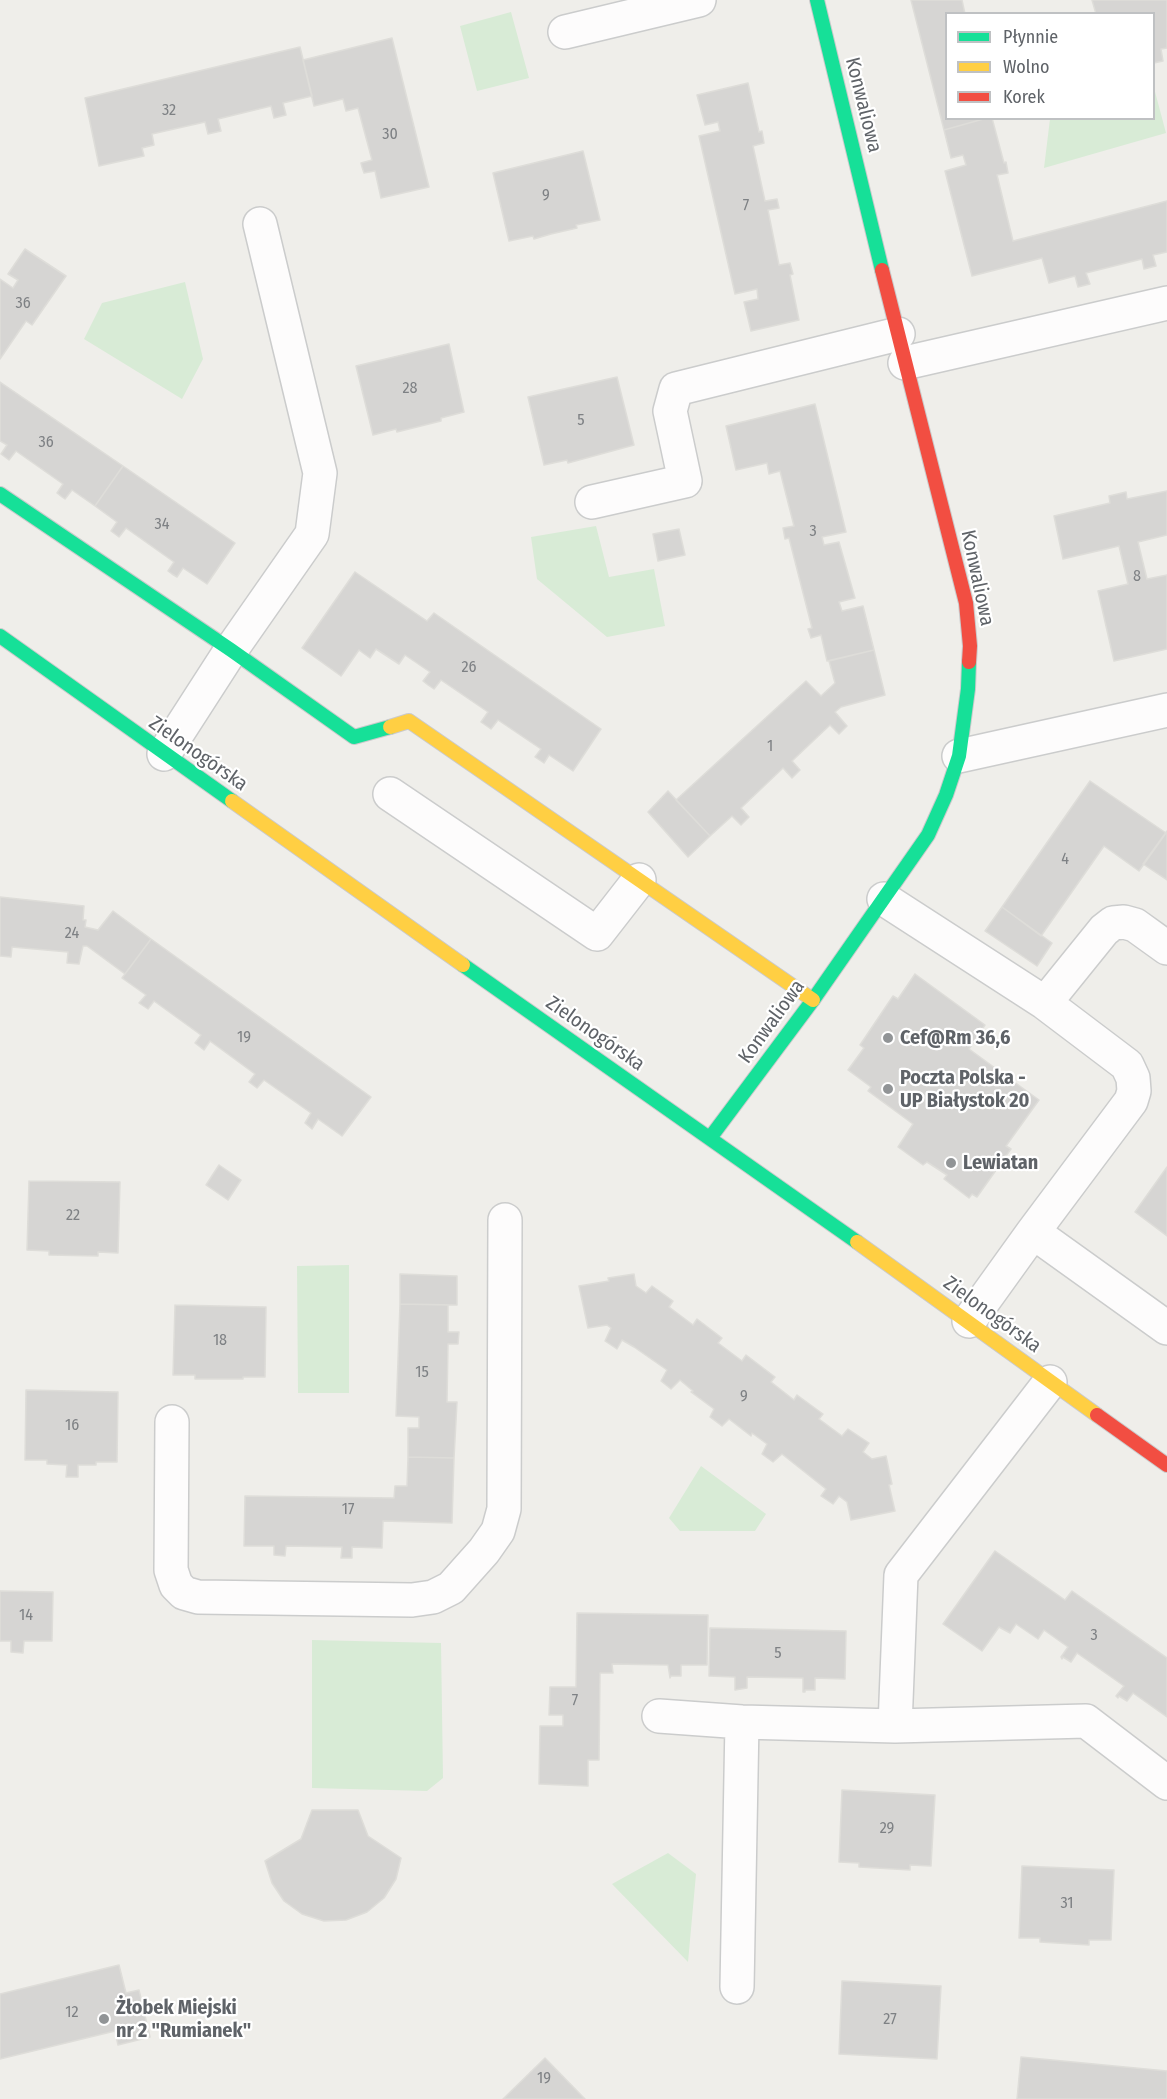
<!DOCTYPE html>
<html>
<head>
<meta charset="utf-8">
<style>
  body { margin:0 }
  #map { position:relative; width:1167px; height:2099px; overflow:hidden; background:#efeeea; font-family:"Fira Sans Condensed",sans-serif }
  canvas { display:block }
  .legend { position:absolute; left:945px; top:12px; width:210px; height:108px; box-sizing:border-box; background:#fff; border:2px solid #bfc1c3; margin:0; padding:8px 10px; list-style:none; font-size:18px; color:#5f6368 }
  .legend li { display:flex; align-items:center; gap:12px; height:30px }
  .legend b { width:30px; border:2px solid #bfc1c3 }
</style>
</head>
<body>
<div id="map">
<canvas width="1167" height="2099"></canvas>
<ul class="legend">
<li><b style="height:8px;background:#16e098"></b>Płynnie</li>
<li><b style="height:8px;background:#ffcf43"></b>Wolno</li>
<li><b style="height:8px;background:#f24e42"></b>Korek</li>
</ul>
</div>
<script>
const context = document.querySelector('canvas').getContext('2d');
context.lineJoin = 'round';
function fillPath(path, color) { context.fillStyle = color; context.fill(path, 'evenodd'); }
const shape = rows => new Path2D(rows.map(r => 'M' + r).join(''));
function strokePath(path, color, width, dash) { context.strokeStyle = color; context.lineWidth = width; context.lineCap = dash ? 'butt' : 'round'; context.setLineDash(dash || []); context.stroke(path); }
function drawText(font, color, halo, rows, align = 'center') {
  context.font = font + ' "Fira Sans Condensed",sans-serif'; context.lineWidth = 4.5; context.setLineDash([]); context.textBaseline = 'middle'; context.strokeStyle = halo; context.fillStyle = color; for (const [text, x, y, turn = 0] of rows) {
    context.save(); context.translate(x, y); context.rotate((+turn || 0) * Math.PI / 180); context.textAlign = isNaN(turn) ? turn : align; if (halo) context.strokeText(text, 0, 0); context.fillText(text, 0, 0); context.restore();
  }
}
fillPath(shape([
  [511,12,529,78,477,91,460,26],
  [1154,88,1166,133,1044,168,1050,119,1154,118],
  [185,282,203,359,182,399,84,339,102,303],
  [596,526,609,577,654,569,665,626,607,637,537,579,531,537],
  [349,1265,349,1393,298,1393,297,1266],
  [701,1466,766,1514,755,1531,680,1531,669,1518],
  [312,1640,441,1643,443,1778,427,1791,312,1788],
  [668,1853,696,1874,688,1962,612,1884]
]), '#d8ebd6');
const building = shape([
  [911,0,962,0,965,14,946,14,946,118,987,118,944,130,911,0],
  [1092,0,1167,0,1167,48,1161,49,1163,61,1154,63,1154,14,1096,14,1092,0],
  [392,38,429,187,381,198,375,171,364,173,362,167,361,163,372,160,358,108,346,111,343,99,314,106,303,60,392,38],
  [300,47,312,96,283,103,286,115,274,118,271,106,218,119,221,131,208,134,205,122,152,134,154,145,142,148,144,156,99,166,85,98,300,47],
  [748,83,759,132,762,131,764,143,753,146,765,201,777,199,779,208,768,210,779,265,790,263,793,274,790,275,799,320,751,331,744,302,758,299,757,289,735,294,699,136,720,131,718,122,705,125,697,95,748,83],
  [987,118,992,118,1004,163,1006,162,1008,173,997,175,1013,241,1167,201,1167,252,1153,255,1156,266,1144,269,1142,259,1086,273,1090,284,1078,287,1075,276,1049,283,1042,258,972,276,945,171,966,165,963,155,951,158,944,130,987,118],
  [583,151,600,220,576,225,577,228,551,234,534,239,533,236,509,241,493,173,583,151],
  [25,249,66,276,32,325,26,321,0,359,0,279,13,288,18,280,8,274,25,249],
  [449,344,464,412,441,418,441,421,397,432,396,429,373,435,356,366,449,344],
  [617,377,634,445,568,463,567,460,544,465,528,397,617,377],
  [0,382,123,466,95,506,72,490,65,499,62,497,57,493,63,484,16,451,9,460,1,454,7,445,0,441,0,382],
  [815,404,846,532,822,537,824,545,839,542,855,598,839,602,842,611,863,606,874,650,827,661,821,635,811,638,808,629,812,628,789,538,785,539,783,528,794,526,780,471,769,474,767,463,736,470,726,426,815,404],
  [123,466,235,543,207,584,183,568,177,577,172,574,168,571,174,562,126,528,119,537,111,531,117,522,95,506,123,466],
  [1167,491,1167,535,1138,542,1147,579,1167,575,1167,649,1114,661,1098,591,1128,584,1119,546,1063,559,1054,516,1110,503,1109,496,1126,492,1127,499,1167,491],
  [679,529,685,555,658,561,653,534,679,529],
  [355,572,427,621,434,613,601,729,573,771,549,755,544,763,535,757,541,749,498,720,491,729,481,722,488,712,441,680,434,689,428,685,423,681,430,672,405,655,399,664,376,649,370,658,359,650,341,676,302,648,355,572],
  [874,650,885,695,841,707,835,712,847,726,839,734,830,725,792,761,800,770,792,778,783,768,741,808,749,817,741,825,732,816,710,836,676,800,806,681,821,696,835,683,829,661,874,650],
  [1090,781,1166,833,1139,871,1104,846,1041,936,1002,907,1090,781],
  [668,791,710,836,688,857,648,812,668,791],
  [1167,831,1167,880,1143,864,1167,831],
  [0,897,84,906,83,920,86,920,85,927,98,930,113,911,151,939,125,974,87,946,83,946,79,964,67,963,68,952,12,947,11,957,0,956,0,897],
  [1002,907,1052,943,1037,966,985,931,1002,907],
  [151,939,371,1097,342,1136,318,1119,312,1129,305,1123,311,1113,264,1080,257,1088,249,1082,255,1074,210,1041,204,1050,195,1043,201,1035,154,1001,148,1009,139,1003,146,995,122,978,151,939],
  [915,974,985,1025,969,1049,1039,1100,1006,1146,1011,1149,977,1197,972,1194,969,1198,944,1179,947,1175,927,1162,923,1165,898,1147,913,1124,868,1091,871,1087,848,1070,864,1048,860,1045,893,996,898,999,915,974],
  [219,1165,241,1180,228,1200,206,1185,219,1165],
  [1167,1167,1167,1236,1135,1212,1167,1167],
  [29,1181,120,1182,118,1253,98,1252,98,1256,49,1255,49,1251,27,1250,29,1181],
  [400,1274,457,1276,457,1305,400,1304,400,1274],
  [634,1274,636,1286,646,1293,652,1286,673,1301,669,1307,693,1325,697,1319,722,1338,718,1343,742,1361,746,1355,775,1377,771,1382,794,1400,797,1395,823,1414,819,1419,842,1436,848,1429,869,1443,863,1452,872,1459,886,1456,892,1484,889,1485,895,1511,851,1520,847,1502,839,1496,833,1504,821,1496,826,1489,782,1454,773,1462,762,1454,767,1444,752,1433,751,1436,729,1419,722,1426,710,1417,714,1409,691,1392,693,1391,680,1380,671,1389,661,1381,667,1370,634,1347,622,1340,617,1349,605,1341,611,1328,607,1325,588,1328,579,1286,609,1281,608,1278,634,1274],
  [400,1304,448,1305,448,1332,459,1332,458,1344,448,1344,447,1402,457,1402,454,1458,408,1457,408,1428,419,1428,419,1417,396,1416,400,1304],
  [175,1305,266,1307,265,1377,243,1377,243,1379,195,1379,195,1375,173,1375,175,1305],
  [26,1390,118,1392,117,1462,96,1462,96,1465,78,1465,78,1477,66,1477,67,1465,47,1464,47,1460,25,1460,26,1390],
  [408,1457,454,1458,452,1523,383,1521,382,1548,352,1547,352,1558,341,1558,342,1547,286,1546,285,1556,274,1555,274,1546,244,1546,245,1496,394,1498,395,1486,407,1486,408,1457],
  [995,1551,1065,1600,1072,1591,1167,1658,1167,1717,1133,1693,1127,1701,1119,1696,1118,1698,1116,1696,1124,1686,1077,1653,1071,1662,1063,1657,1062,1659,1061,1657,1068,1647,1044,1630,1038,1639,1016,1624,1010,1633,999,1627,982,1651,943,1624,995,1551],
  [0,1591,53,1592,52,1641,24,1641,23,1653,11,1652,11,1641,0,1641,0,1591],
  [577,1613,708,1615,707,1665,681,1665,681,1676,671,1676,670,1678,668,1665,612,1664,613,1673,600,1673,599,1760,588,1760,588,1786,539,1784,540,1726,563,1726,563,1715,549,1715,550,1687,576,1687,577,1613],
  [710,1628,846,1631,845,1679,815,1678,815,1690,805,1690,805,1692,803,1692,803,1678,747,1677,747,1688,735,1690,735,1677,709,1676,710,1628],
  [842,1790,935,1795,931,1866,910,1865,910,1870,859,1867,859,1863,839,1862,842,1790],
  [312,1810,358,1810,368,1836,401,1858,396,1879,384,1898,367,1912,346,1920,324,1921,302,1914,284,1901,272,1883,265,1861,301,1839,312,1810],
  [1022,1866,1114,1870,1111,1940,1089,1940,1089,1945,1040,1942,1040,1938,1019,1938,1022,1866],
  [119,1965,126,1993,139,1990,150,2037,118,2045,115,2031,0,2059,0,1994,119,1965],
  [842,1981,941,1986,937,2059,839,2054,842,1981],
  [1021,2057,1167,2071,1167,2099,1017,2099,1021,2057],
  [545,2058,585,2099,503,2099,545,2058]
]);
fillPath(building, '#d6d5d3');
strokePath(building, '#deddd9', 1.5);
const street = shape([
  [565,32,699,0],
  [905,363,1167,303],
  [592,502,685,481,670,411,676,389,898,334],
  [164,754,231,650,312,534,320,473,260,224],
  [959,756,1167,710],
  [390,794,597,934,639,880],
  [884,899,1045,1003],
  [1033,1232,1167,1328],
  [969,1321,1033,1232,1131,1101,1134,1091,1133,1078,1127,1065,1045,1003,1104,930,1113,923,1124,922,1135,925,1167,948],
  [172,1422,171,1570,176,1585,184,1593,198,1597,412,1600,433,1597,451,1588,484,1551,498,1531,504,1509,505,1220],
  [659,1716,742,1722,895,1726,901,1575,1050,1382],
  [895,1726,1086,1721,1167,1783],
  [737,1987,742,1722]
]);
const fast = shape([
  [817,0,882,270],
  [0,494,231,650,354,737,390,727],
  [0,636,232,801],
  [463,965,857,1242],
  [710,1138,813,1000,928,835,946,795,959,756,968,689,969,662]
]);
const slow = shape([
  [390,727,409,721,813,1000],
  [232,801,463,965],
  [857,1242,1097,1415]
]);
const jam = shape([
  [882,270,966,603,970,646,969,662],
  [1097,1415,1167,1465]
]);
strokePath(street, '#cbcccc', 36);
strokePath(fast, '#cacacb', 16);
strokePath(slow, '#cacacb', 16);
strokePath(jam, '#cacacb', 16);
strokePath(street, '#fdfcfc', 33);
strokePath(fast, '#16e098', 14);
strokePath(slow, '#ffcf43', 14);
strokePath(jam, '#f24e42', 14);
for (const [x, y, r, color] of [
  [888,1038,6,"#919496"],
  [888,1089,6,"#919496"],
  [951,1163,6,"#919496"],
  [104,2019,6,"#919496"]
]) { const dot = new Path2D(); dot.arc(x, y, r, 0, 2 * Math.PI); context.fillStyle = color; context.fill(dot); strokePath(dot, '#fff', 2); }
drawText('16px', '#7e8184', null, [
  ["32",169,111],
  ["30",390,135],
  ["9",546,196],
  ["7",746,206],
  ["36",23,304],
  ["28",410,389],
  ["5",581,421],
  ["36",46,443],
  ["34",162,525],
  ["3",813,532],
  ["8",1137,577],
  ["26",469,668],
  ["1",770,747],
  ["4",1065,860],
  ["24",72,934],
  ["19",244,1038],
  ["22",73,1216],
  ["18",220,1341],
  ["15",422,1373],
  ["9",744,1397],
  ["16",72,1426],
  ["17",348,1510],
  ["14",26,1616],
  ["3",1094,1636],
  ["5",778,1654],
  ["7",575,1701],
  ["29",887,1829],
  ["31",1067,1904],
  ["12",72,2013],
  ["27",890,2020],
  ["19",544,2079]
]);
drawText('20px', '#5f6368', '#fff', [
  ["Konwaliowa",863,105,76],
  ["Konwaliowa",977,578,78],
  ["Zielonogórska",198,754,35],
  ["Konwaliowa",772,1022,-54],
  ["Zielonogórska",595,1034,35],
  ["Zielonogórska",992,1315,36]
]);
drawText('bold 20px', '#5f6368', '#fff', [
  ["Cef@Rm 36,6",900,1038],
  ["Poczta Polska -",900,1078],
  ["UP Białystok 20",900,1101],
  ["Lewiatan",963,1163],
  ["Żłobek Miejski",116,2008],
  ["nr 2 \"Rumianek\"",116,2031]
], 'left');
</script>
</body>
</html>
